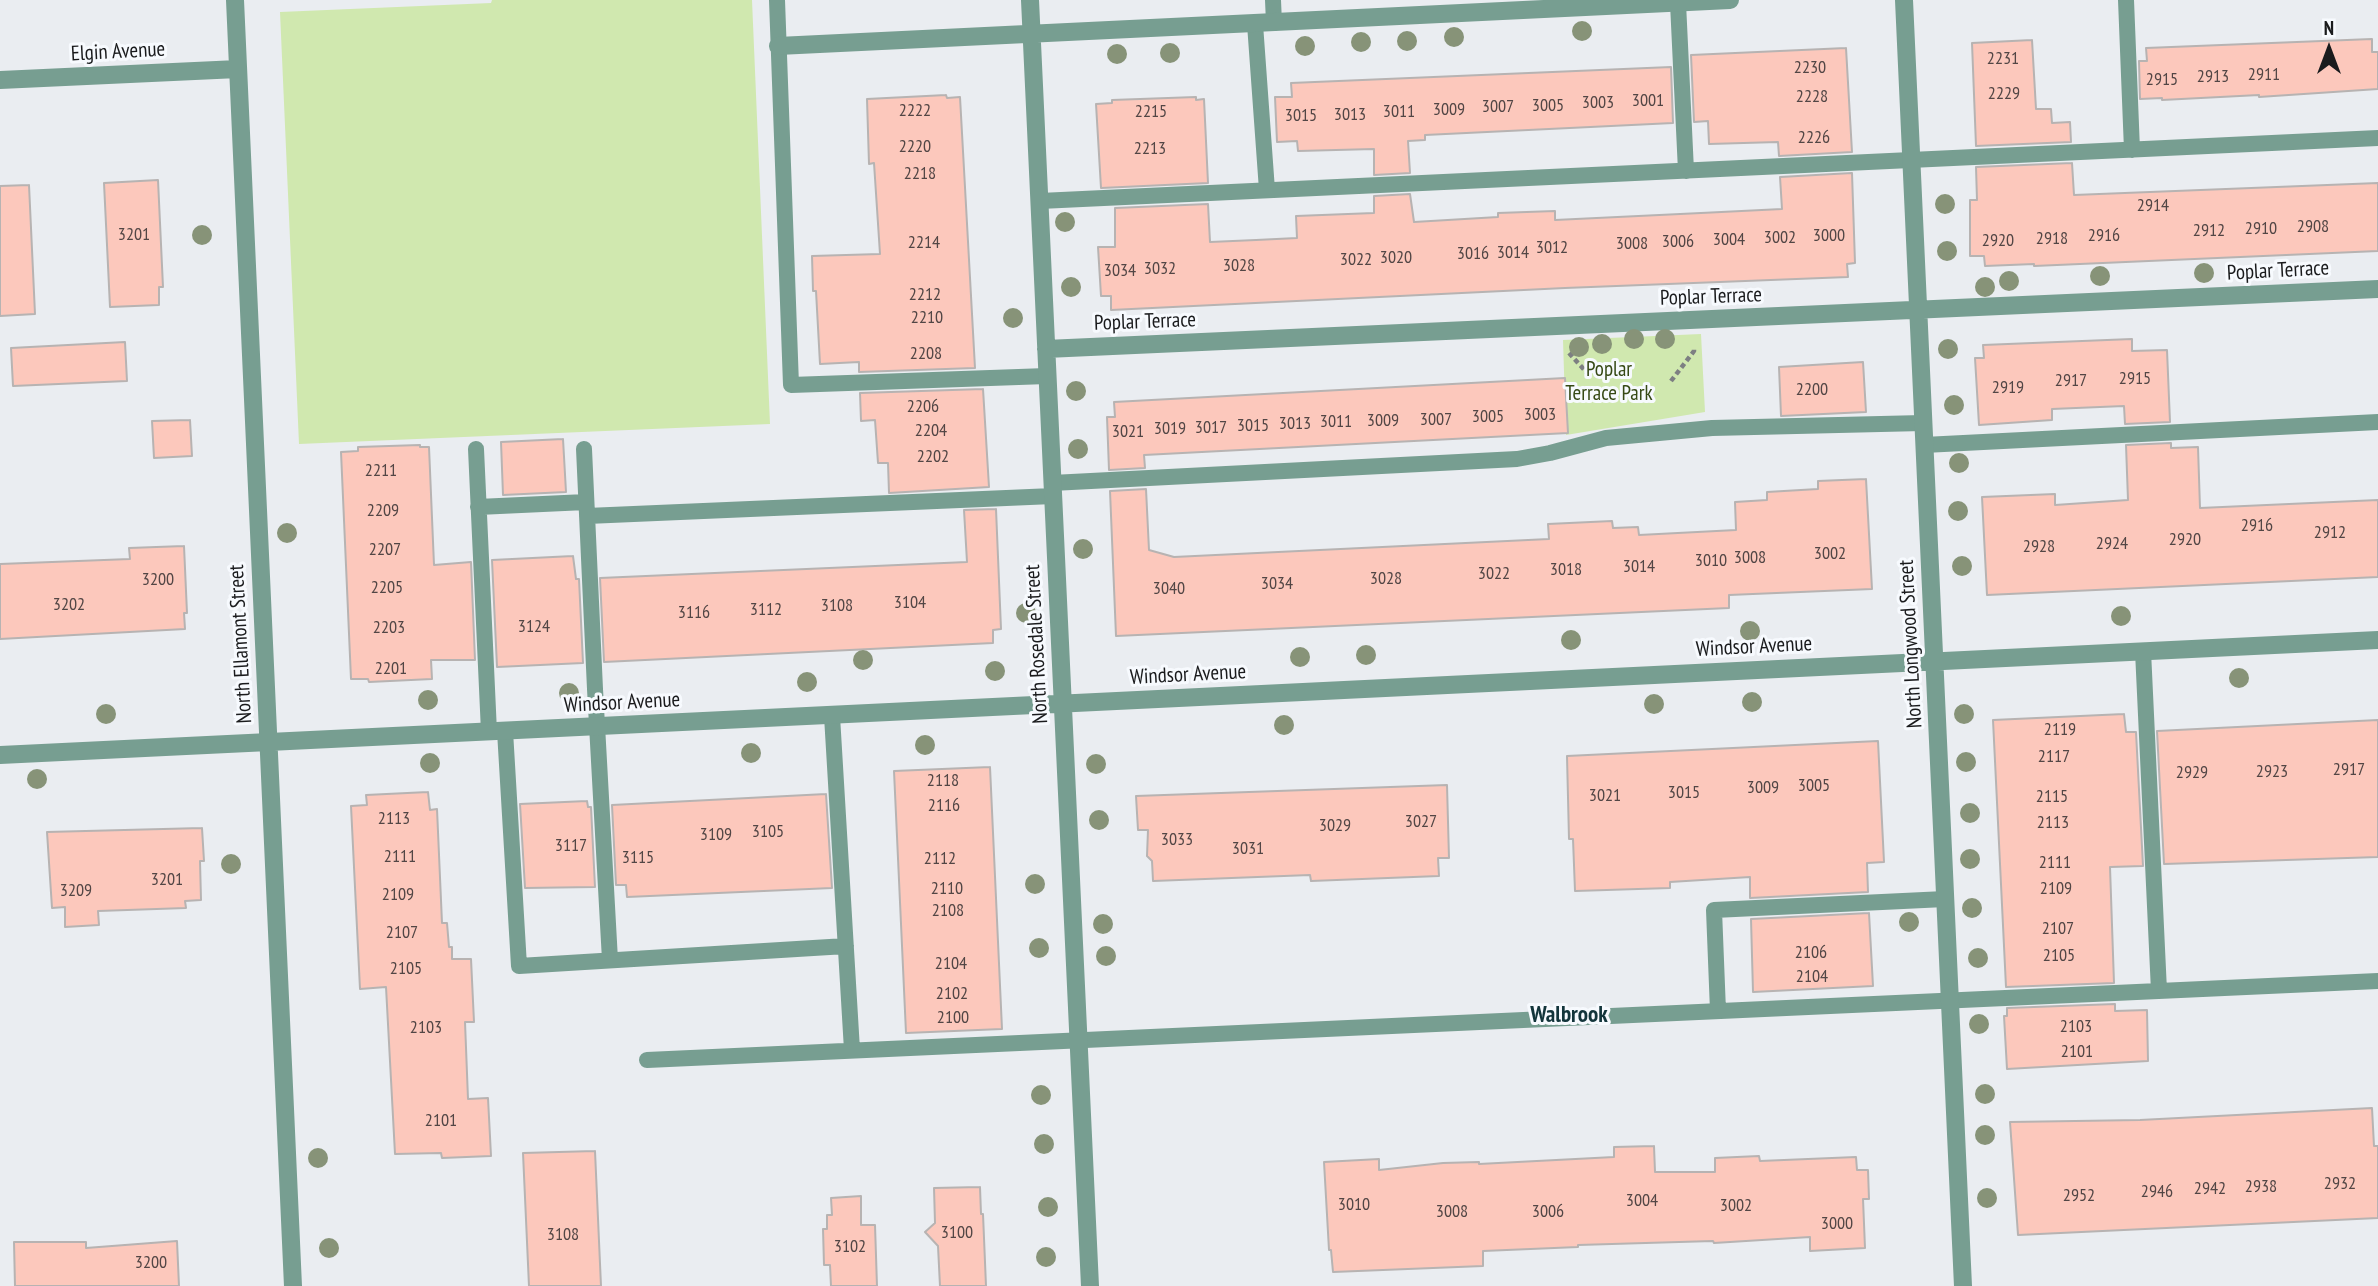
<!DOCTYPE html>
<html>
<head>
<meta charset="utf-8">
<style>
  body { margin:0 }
  #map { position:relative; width:2378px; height:1286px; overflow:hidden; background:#eaedf1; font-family:"PT Sans Narrow",sans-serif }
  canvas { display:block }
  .north { position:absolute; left:2294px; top:14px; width:70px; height:70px; -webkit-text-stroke:5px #f7fafe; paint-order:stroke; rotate:0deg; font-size:19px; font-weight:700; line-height:28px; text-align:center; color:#1a1b1d }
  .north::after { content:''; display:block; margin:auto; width:24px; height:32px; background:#1a1b1d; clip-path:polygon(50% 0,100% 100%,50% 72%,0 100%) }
</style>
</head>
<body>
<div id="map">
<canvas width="2378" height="1286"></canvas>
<div class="north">N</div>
</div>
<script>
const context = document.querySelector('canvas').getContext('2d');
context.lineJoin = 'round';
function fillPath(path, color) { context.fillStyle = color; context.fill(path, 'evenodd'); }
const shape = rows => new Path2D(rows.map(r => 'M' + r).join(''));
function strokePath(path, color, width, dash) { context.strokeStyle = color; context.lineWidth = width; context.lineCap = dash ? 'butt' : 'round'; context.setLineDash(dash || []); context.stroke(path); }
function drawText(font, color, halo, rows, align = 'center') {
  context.font = font + ' "PT Sans Narrow",sans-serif'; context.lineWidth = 6; context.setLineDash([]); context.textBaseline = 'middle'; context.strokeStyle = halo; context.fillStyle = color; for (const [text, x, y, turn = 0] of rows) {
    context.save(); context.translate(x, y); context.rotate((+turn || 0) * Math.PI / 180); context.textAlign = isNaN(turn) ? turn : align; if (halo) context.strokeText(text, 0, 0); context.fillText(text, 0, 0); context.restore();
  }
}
fillPath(shape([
  [492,0,752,0,770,424,299,444,280,12,491,3],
  [1701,334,1705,412,1566,435,1563,340]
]), '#d0e8af');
const building = shape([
  [2372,39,2372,52,2378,52,2378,89,2259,97,2259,95,2162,100,2162,98,2140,99,2139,61,2147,61,2146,48,2372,39],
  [2032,40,2036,109,2051,109,2052,123,2070,122,2071,142,1976,146,1972,43,2032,40],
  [1846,48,1852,152,1779,156,1778,142,1709,144,1708,121,1694,122,1691,55,1846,48],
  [1671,67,1673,123,1425,135,1425,140,1408,141,1410,173,1374,175,1374,149,1298,151,1297,141,1277,142,1275,97,1292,97,1291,83,1671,67],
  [946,95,947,98,960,97,975,368,859,372,859,362,820,364,816,291,813,291,812,256,880,254,874,163,869,164,867,99,946,95],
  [1196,97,1196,100,1204,99,1208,183,1101,188,1096,104,1112,103,1112,100,1196,97],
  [2072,163,2074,195,2378,183,2378,251,2034,266,2034,264,1985,266,1984,256,1970,256,1970,200,1977,200,1976,167,2072,163],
  [1852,173,1855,263,1847,264,1848,277,1565,288,1111,310,1111,296,1101,296,1098,247,1115,247,1115,208,1208,204,1210,242,1256,240,1297,238,1296,216,1374,213,1374,196,1410,194,1414,222,1498,217,1498,213,1555,211,1555,220,1701,213,1782,209,1780,177,1852,173],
  [158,180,163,287,159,287,159,305,110,307,104,183,158,180],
  [29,185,35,314,0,316,0,186,29,185],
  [2132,339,2132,351,2167,350,2170,422,2125,424,2124,406,2052,409,2052,420,1979,425,1975,358,1984,358,1983,345,2132,339],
  [125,342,127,381,13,386,11,348,125,342],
  [1863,362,1866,412,1781,416,1779,367,1863,362],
  [1565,378,1568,433,1144,455,1145,468,1109,470,1107,417,1115,417,1114,402,1565,378],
  [983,389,989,487,889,493,888,463,878,463,875,420,861,421,860,393,983,389],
  [190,420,192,456,154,458,152,421,190,420],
  [563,439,566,492,503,495,501,442,563,439],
  [2171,443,2171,448,2198,447,2200,508,2378,500,2378,577,1987,595,1982,497,2055,494,2055,505,2128,500,2126,445,2171,443],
  [420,445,420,447,429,447,434,565,471,562,475,660,431,660,432,679,369,682,368,679,351,679,341,452,358,451,358,447,420,445],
  [1866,479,1872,589,1729,595,1729,608,1116,636,1110,491,1146,489,1149,550,1174,557,1549,539,1548,524,1612,521,1613,528,1638,527,1639,535,1736,530,1735,502,1767,500,1767,492,1818,489,1818,481,1866,479],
  [996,509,1001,629,993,630,993,643,604,662,600,578,967,562,964,510,996,509],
  [184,546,187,613,184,613,185,629,0,639,0,564,130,559,129,548,184,546],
  [573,556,576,579,579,579,583,663,497,667,492,560,573,556],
  [2124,714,2126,732,2136,732,2143,866,2110,867,2114,983,2006,987,1993,720,2124,714],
  [2378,720,2378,857,2164,864,2157,731,2378,720],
  [1878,741,1884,862,1867,863,1868,892,1750,898,1750,877,1670,882,1670,888,1575,891,1573,839,1569,839,1567,756,1878,741],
  [990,767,1002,1029,906,1033,894,771,990,767],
  [1447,785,1449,858,1438,858,1439,876,1311,881,1310,875,1153,881,1152,861,1147,856,1148,830,1138,830,1136,796,1447,785],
  [428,792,430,810,437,809,442,923,447,923,449,947,452,947,452,959,471,959,474,1022,465,1022,468,1099,488,1098,491,1156,442,1158,441,1153,395,1154,386,987,360,989,351,806,367,805,366,795,428,792],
  [826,794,832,888,627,897,626,885,616,885,612,805,826,794],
  [587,801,588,807,591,807,595,887,525,888,520,804,587,801],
  [202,828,204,861,200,861,201,900,185,901,186,908,98,911,99,925,65,927,65,907,52,908,47,832,202,828],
  [1869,913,1873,986,1753,992,1751,919,1869,913],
  [2115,1004,2115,1011,2147,1010,2148,1061,2007,1069,2004,1016,2007,1016,2007,1008,2115,1004],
  [2372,1108,2374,1146,2378,1146,2378,1218,2018,1235,2010,1122,2140,1120,2372,1108],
  [1654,1146,1655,1172,1715,1172,1715,1158,1759,1156,1760,1161,1856,1157,1857,1170,1868,1170,1869,1199,1863,1199,1865,1248,1810,1251,1810,1237,1714,1243,1713,1241,1578,1245,1578,1247,1483,1251,1483,1266,1333,1272,1331,1250,1329,1250,1324,1162,1379,1159,1379,1170,1443,1163,1479,1162,1479,1164,1614,1157,1614,1147,1654,1146],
  [595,1151,601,1286,529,1286,523,1153,595,1151],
  [980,1187,981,1214,983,1214,986,1286,940,1286,938,1246,925,1232,935,1223,934,1188,980,1187],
  [861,1196,861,1225,875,1225,877,1286,831,1286,830,1265,824,1265,823,1229,827,1229,827,1215,832,1215,831,1198,861,1196],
  [177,1241,179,1286,15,1286,14,1242,86,1242,86,1248,177,1241]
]);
fillPath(building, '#fcc8bc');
strokePath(building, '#b7b3b2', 2);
strokePath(shape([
  [1569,353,1588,374],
  [1671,381,1694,351,1694,348]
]), '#7d7f82', 4.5, [5, 3.5]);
strokePath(shape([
  [777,0,791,385,1047,376],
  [1273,0,1274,23],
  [2126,0,2132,150],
  [1678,3,1686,171],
  [1255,24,1267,190],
  [1040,201,2378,138],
  [1924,445,2378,422],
  [476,449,489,732],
  [584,449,595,689,610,960],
  [1052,483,1517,459,1550,453,1606,438,1712,428,1923,423],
  [478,507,586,502],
  [587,516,1053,496],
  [2143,651,2159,991],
  [832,716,852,1050],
  [505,731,519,966,846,946],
  [1718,1011,1714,910,1945,899],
  [647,1060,2378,981]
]), '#779e91', 16);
strokePath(shape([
  [235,0,293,1286],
  [1030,0,1090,1286],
  [1904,0,1963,1286],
  [778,46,1730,0],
  [0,80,238,69],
  [1046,349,2378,289],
  [0,755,2378,640]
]), '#779e91', 18);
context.fillStyle = '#879378';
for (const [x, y] of [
  [1582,31],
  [1454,37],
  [1407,41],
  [1361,42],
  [1305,46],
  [1170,53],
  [1117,54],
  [1945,204],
  [1065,222],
  [202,235],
  [1947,251],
  [2204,273],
  [2100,276],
  [2009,281],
  [1071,287],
  [1985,287],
  [1013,318],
  [1634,339],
  [1665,339],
  [1602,344],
  [1579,347],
  [1948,349],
  [1076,391],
  [1954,405],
  [1078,449],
  [1959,463],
  [1958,511],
  [287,533],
  [1083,549],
  [1962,566],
  [1026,613],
  [2121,616],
  [1750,631],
  [1571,640],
  [1366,655],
  [1300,657],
  [863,660],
  [995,671],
  [2239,678],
  [807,682],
  [569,693],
  [428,700],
  [1752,702],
  [1654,704],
  [106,714],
  [1964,714],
  [1284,725],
  [925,745],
  [751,753],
  [1966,762],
  [430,763],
  [1096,764],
  [37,779],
  [1970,813],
  [1099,820],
  [1970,859],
  [231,864],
  [1035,884],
  [1972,908],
  [1909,922],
  [1103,924],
  [1039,948],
  [1106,956],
  [1978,958],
  [1979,1024],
  [1985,1094],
  [1041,1095],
  [1985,1135],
  [1044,1144],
  [318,1158],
  [1987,1198],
  [1048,1207],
  [329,1248],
  [1046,1257]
]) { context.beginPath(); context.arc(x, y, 10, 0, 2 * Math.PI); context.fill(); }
drawText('18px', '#524645', null, [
  ["2231",2003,59],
  ["2230",1810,68],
  ["2911",2264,75],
  ["2913",2213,77],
  ["2915",2162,80],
  ["2229",2004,94],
  ["2228",1812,97],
  ["3001",1648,101],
  ["3003",1598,103],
  ["3005",1548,106],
  ["3007",1498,107],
  ["3009",1449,110],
  ["2222",915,111],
  ["2215",1151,112],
  ["3011",1399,112],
  ["3013",1350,115],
  ["3015",1301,116],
  ["2226",1814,138],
  ["2220",915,147],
  ["2213",1150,149],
  ["2218",920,174],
  ["2914",2153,206],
  ["2908",2313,227],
  ["2910",2261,229],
  ["2912",2209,231],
  ["3201",134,235],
  ["3000",1829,236],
  ["2916",2104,236],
  ["3002",1780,238],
  ["2918",2052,239],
  ["3004",1729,240],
  ["2920",1998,241],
  ["3006",1678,242],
  ["2214",924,243],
  ["3008",1632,244],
  ["3012",1552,248],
  ["3014",1513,253],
  ["3016",1473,254],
  ["3020",1396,258],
  ["3022",1356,260],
  ["3028",1239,266],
  ["3032",1160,269],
  ["3034",1120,271],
  ["2212",925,295],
  ["2210",927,318],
  ["2208",926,354],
  ["2915",2135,379],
  ["2917",2071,381],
  ["2919",2008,388],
  ["2200",1812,390],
  ["2206",923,407],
  ["3003",1540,415],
  ["3005",1488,417],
  ["3007",1436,420],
  ["3009",1383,421],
  ["3011",1336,422],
  ["3013",1295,424],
  ["3015",1253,426],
  ["3017",1211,428],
  ["3019",1170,429],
  ["2204",931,431],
  ["3021",1128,432],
  ["2202",933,457],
  ["2211",381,471],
  ["2209",383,511],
  ["2916",2257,526],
  ["2912",2330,533],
  ["2920",2185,540],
  ["2924",2112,544],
  ["2928",2039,547],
  ["2207",385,550],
  ["3002",1830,554],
  ["3008",1750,558],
  ["3010",1711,561],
  ["3014",1639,567],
  ["3018",1566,570],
  ["3022",1494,574],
  ["3028",1386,579],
  ["3200",158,580],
  ["3034",1277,584],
  ["2205",387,588],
  ["3040",1169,589],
  ["3104",910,603],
  ["3202",69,605],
  ["3108",837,606],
  ["3112",766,610],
  ["3116",694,613],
  ["3124",534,627],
  ["2203",389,628],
  ["2201",391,669],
  ["2119",2060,730],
  ["2117",2054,757],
  ["2917",2349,770],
  ["2923",2272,772],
  ["2929",2192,773],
  ["2118",943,781],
  ["3005",1814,786],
  ["3009",1763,788],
  ["3015",1684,793],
  ["3021",1605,796],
  ["2115",2052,797],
  ["2116",944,806],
  ["2113",394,819],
  ["3027",1421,822],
  ["2113",2053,823],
  ["3029",1335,826],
  ["3105",768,832],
  ["3109",716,835],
  ["3033",1177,840],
  ["3117",571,846],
  ["3031",1248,849],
  ["2111",400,857],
  ["3115",638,858],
  ["2112",940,859],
  ["2111",2055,863],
  ["3201",167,880],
  ["2110",947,889],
  ["2109",2056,889],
  ["3209",76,891],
  ["2109",398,895],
  ["2108",948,911],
  ["2107",2058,929],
  ["2107",402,933],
  ["2106",1811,953],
  ["2105",2059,956],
  ["2104",951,964],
  ["2105",406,969],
  ["2104",1812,977],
  ["2102",952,994],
  ["2100",953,1018],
  ["2103",2076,1027],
  ["2103",426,1028],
  ["2101",2077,1052],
  ["2101",441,1121],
  ["2932",2340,1184],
  ["2938",2261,1187],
  ["2942",2210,1189],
  ["2946",2157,1192],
  ["2952",2079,1196],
  ["3004",1642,1201],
  ["3010",1354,1205],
  ["3002",1736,1206],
  ["3008",1452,1212],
  ["3006",1548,1212],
  ["3000",1837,1224],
  ["3100",957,1233],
  ["3108",563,1235],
  ["3102",850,1247],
  ["3200",151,1263]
]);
drawText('21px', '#1a1b1d', '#f7fafe', [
  ["Elgin Avenue",118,52,-3],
  ["Poplar Terrace",2278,271,-3],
  ["Poplar Terrace",1711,297,-2],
  ["Poplar Terrace",1145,322,-2],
  ["North Ellamont Street",241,644,-93],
  ["North Rosedale Street",1037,644,-93],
  ["North Longwood Street",1911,644,-93],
  ["Windsor Avenue",1754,647,-3],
  ["Windsor Avenue",1188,675,-3],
  ["Windsor Avenue",622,703,-3]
]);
drawText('21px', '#364915', '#f7fafe', [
  ["Poplar",1609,370],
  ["Terrace Park",1609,394]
]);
drawText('bold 23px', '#13353b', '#f7fafe', [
  ["Walbrook",1569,1015]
]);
</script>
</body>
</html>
